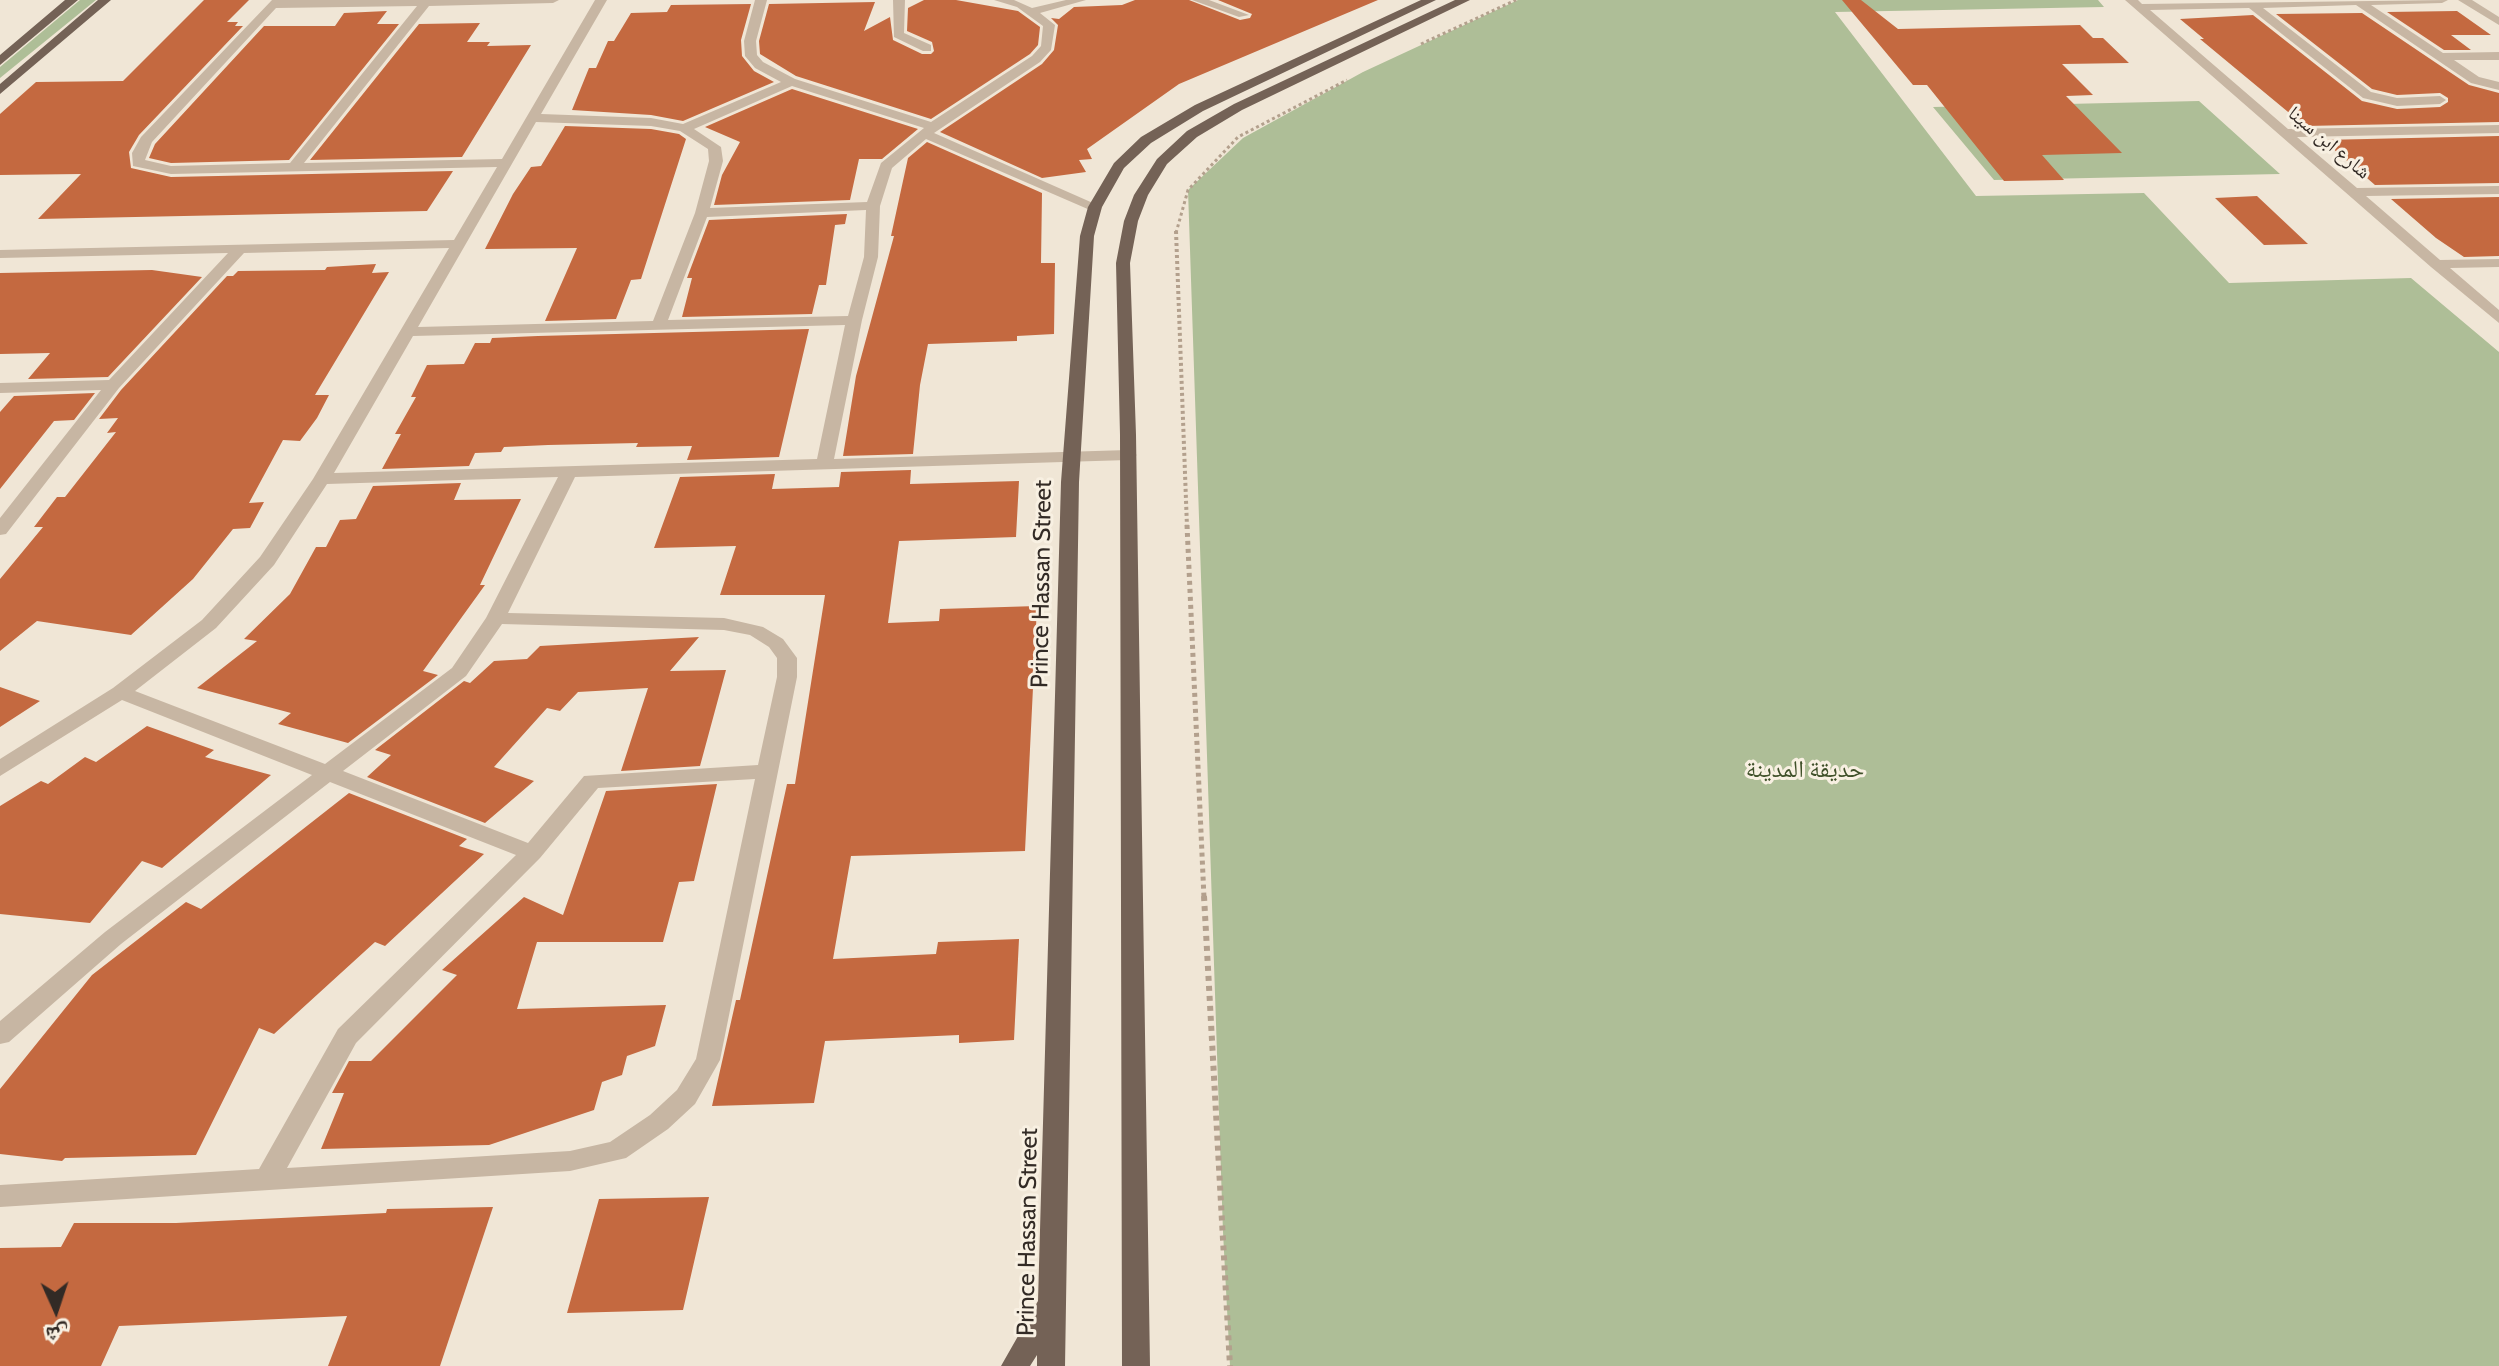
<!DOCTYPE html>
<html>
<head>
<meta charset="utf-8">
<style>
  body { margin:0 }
  #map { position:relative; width:2499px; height:1366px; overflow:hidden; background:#f0e6d6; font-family:Cabin,"Noto Naskh Arabic",sans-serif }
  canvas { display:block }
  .north { position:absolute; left:16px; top:1270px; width:80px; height:80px; -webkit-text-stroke:6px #f8f0e2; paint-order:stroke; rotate:177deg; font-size:22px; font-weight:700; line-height:32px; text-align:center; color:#322a25 }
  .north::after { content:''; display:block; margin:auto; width:28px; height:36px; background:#322a25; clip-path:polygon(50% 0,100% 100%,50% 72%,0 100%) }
</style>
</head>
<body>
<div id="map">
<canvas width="2499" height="1366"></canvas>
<div class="north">ش</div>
</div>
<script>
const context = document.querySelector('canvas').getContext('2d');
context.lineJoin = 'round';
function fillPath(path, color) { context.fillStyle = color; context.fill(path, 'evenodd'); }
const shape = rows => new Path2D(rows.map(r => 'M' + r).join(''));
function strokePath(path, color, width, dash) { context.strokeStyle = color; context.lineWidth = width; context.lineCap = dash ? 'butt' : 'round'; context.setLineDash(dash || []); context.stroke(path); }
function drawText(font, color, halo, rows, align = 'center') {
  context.font = font + ' Cabin,"Noto Naskh Arabic",sans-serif'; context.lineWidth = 6; context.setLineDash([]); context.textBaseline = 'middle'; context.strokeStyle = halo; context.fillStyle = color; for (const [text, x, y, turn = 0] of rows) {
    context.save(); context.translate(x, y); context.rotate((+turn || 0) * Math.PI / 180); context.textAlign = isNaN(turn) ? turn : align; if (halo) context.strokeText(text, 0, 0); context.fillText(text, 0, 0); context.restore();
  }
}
fillPath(shape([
  [80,0,96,0,0,78,0,67],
  [1518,0,2098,0,2104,7,1835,12,1976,196,2144,193,2229,283,2411,278,2499,352,2499,1366,1230,1366,1223,1232,1188,190,1243,138,1363,72],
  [2199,101,2280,174,1994,180,1933,107]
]), '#aebe97');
fillPath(shape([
  [204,0,249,0,227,22,238,22,235,26,243,26,139,135,129,152,131,168,171,177,453,171,427,211,38,219,81,174,0,175,0,114,36,82,123,81],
  [924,0,956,0,1018,11,1040,27,1038,45,1030,54,931,119,796,76,760,54,759,41,769,4,875,2,864,31,890,17,893,40,922,54,931,54,934,51,932,42,907,31,908,8],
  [1135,0,1189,0,1240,20,1250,18,1252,14,1218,0,1378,0,1179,84,1087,149,1092,159,1079,160,1086,172,1042,178,940,132,1042,64,1054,50,1058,25,1051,18,1059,19,1074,7,1122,5],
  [1842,0,1861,0,1898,29,2080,25,2093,38,2103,38,2129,63,2062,64,2093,95,2066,96,2122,153,2042,155,2064,180,2004,181,1927,85,1913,85],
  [751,4,741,40,742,56,754,71,774,82,683,121,651,115,572,110,589,68,596,68,608,41,614,41,631,13,667,12,671,5],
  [387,11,377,24,399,24,289,160,171,163,149,158,155,144,264,26,335,26,344,13],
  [2457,11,2491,35,2451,35,2471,50,2444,50,2387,12],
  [2362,13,2469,85,2499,93,2499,122,2305,126,2200,39,2204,39,2180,19,2253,15,2362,101,2397,109,2440,107,2448,102,2448,98,2440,93,2397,95,2372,89,2276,14],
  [480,23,467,42,490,42,487,46,531,45,462,157,310,160,419,24],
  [792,89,918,129,882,159,859,159,850,200,714,205,722,175,740,142,705,127],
  [565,126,651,129,679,134,686,139,641,279,631,280,616,319,545,321,577,248,485,249,513,194,531,167,541,166],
  [2499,136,2499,183,2375,185,2323,140],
  [927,142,1042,193,1041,263,1055,263,1054,334,1017,336,1017,341,928,344,920,385,913,454,843,456,856,376,894,236,891,236,908,158],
  [2257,196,2308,244,2264,245,2215,198],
  [2499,197,2499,256,2464,257,2436,238,2391,199],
  [847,214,845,224,835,225,826,285,819,285,812,314,682,317,692,278,687,278,709,220],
  [376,264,372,273,389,272,315,395,329,395,317,418,300,441,283,440,249,503,264,502,250,528,233,529,193,579,131,635,37,621,0,651,0,579,43,527,34,527,57,497,65,497,116,432,107,433,118,418,99,419,121,390,227,276,233,276,238,271,325,270,327,267],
  [152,270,202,277,108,377,28,379,50,353,0,354,0,273],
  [809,329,779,457,687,460,692,446,636,447,638,443,548,445,504,447,501,452,475,453,469,466,382,469,401,434,395,434,416,397,411,397,427,365,464,364,475,343,490,343,492,338,538,336],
  [95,393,74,420,54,421,0,489,0,412,14,396],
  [911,470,910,484,1019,481,1016,537,899,541,888,623,939,621,940,609,1037,606,1025,851,851,856,833,959,936,954,938,942,1019,939,1014,1040,959,1043,959,1035,825,1041,814,1103,712,1106,736,1000,740,1000,787,784,795,784,825,595,720,595,736,546,654,548,680,477,775,474,772,489,839,487,841,472],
  [461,483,454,500,521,499,480,585,485,585,423,671,438,675,348,743,278,724,291,713,197,688,257,641,244,639,290,594,316,547,326,547,340,520,356,519,373,486],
  [699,637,670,671,726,670,700,766,621,771,648,688,578,692,560,711,547,708,494,767,534,781,485,823,367,777,391,755,375,750,464,681,470,683,494,661,527,659,540,646],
  [0,687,40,701,0,727],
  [147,726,214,750,205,757,271,775,162,868,142,861,90,923,0,914,0,806,41,781,48,784,85,757,96,762],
  [717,784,694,881,679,882,663,942,537,942,517,1009,666,1005,655,1046,627,1056,622,1075,602,1082,594,1110,489,1145,321,1149,344,1093,332,1093,349,1061,371,1061,457,975,442,970,524,897,563,915,606,791],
  [349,793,467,839,459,846,484,854,385,946,375,942,274,1034,259,1028,196,1155,65,1158,62,1161,0,1154,0,1089,92,975,186,902,201,909],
  [709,1197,683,1310,567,1313,599,1199],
  [493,1207,440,1366,328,1366,347,1316,119,1326,101,1366,0,1366,0,1248,61,1247,74,1223,176,1223,386,1213,387,1209]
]), '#c46940');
strokePath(shape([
  [1421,44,1516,0],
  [1176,233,1188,190,1238,137,1347,80]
]), '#b3a08d', 3, [3, 3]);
strokePath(shape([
  [1176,231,1187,527]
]), '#b3a08d', 4, [3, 3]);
strokePath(shape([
  [1187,525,1204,898]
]), '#b3a08d', 5, [4, 4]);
strokePath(shape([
  [1204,896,1230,1366]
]), '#b3a08d', 6, [5, 5]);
fillPath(shape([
  [272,0,559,0,553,3,429,6,304,163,502,159,595,0,607,0,541,114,651,118,683,124,781,82,755,68,745,56,744,41,755,0,767,0,756,41,757,55,763,62,795,79,931,122,1032,56,1041,46,1043,26,1017,7,994,0,1014,0,1032,8,1066,0,1086,0,1040,13,1055,25,1051,50,1040,62,934,133,1102,207,1090,210,926,139,892,168,880,206,878,257,862,320,834,459,1128,450,1137,455,1128,460,575,477,508,613,724,618,763,627,783,639,797,658,797,677,720,1060,695,1104,668,1129,626,1158,570,1171,0,1207,0,1185,259,1169,338,1029,516,855,330,782,121,944,9,1042,0,1044,0,1021,105,932,312,775,122,700,0,776,0,759,113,688,202,620,260,557,313,479,449,248,244,253,119,388,6,534,0,535,0,518,101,390,0,393,0,383,109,380,228,253,0,258,0,250,454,240,497,167,171,174,133,166,132,153,141,137,272,0],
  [417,6,290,163,171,166,145,160,152,142,276,8,417,6],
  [792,86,924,128,881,163,867,202,710,208,723,161,721,147,694,129,792,86],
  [536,122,651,126,680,131,708,149,709,161,695,213,653,321,418,327,536,122],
  [866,210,864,257,848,316,668,320,707,217,866,210],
  [845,325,817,459,334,473,413,336,845,325],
  [558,477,486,618,452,668,325,764,135,691,216,628,274,565,327,484,558,477],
  [502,624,724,630,750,635,769,647,777,658,777,677,758,765,584,776,528,843,343,771,466,676,502,624],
  [755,779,696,1059,677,1090,650,1115,610,1142,570,1151,287,1168,356,1043,540,858,598,788,755,779],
  [893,0,905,0,904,33,931,45,931,51,923,51,894,37,893,0],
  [1192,0,1209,0,1249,15,1239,17,1192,0],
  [2125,0,2138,0,2142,4,2448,0,2442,3,2371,5,2443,53,2499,52,2499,60,2454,60,2479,77,2499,82,2499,90,2471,83,2356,5,2263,8,2371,92,2397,98,2440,96,2446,100,2440,104,2397,106,2363,98,2249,8,2150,10,2288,129,2499,125,2499,133,2297,137,2357,188,2499,186,2499,194,2366,196,2440,260,2499,259,2499,267,2450,268,2499,310,2499,323,2431,267,2125,0],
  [2458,0,2472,0,2499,17,2499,25,2458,0]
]), '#c7b6a3');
fillPath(shape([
  [65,0,78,0,0,65,0,55,65,0],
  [98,0,111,0,0,94,0,84,98,0],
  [1421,0,1436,0,1203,111,1151,143,1124,168,1102,207,1094,236,1079,482,1065,1366,1037,1366,1037,1355,1030,1366,1001,1366,1038,1301,1061,482,1080,236,1088,207,1114,163,1141,137,1195,105,1421,0],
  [1455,0,1470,0,1242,110,1197,137,1167,164,1148,195,1138,221,1130,263,1136,435,1150,1366,1122,1366,1120,435,1116,263,1124,221,1134,195,1157,159,1187,131,1234,104,1455,0]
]), '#746256');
drawText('20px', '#322a25', '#f8f0e2', [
  ["شارع ابن سينا",2329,143,40]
]);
drawText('24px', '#322a25', '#f8f0e2', [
  ["Prince Hassan Street",1042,584,-89],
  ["Prince Hassan Street",1028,1232,-89]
]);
drawText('24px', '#3f5029', '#f8f0e2', [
  ["حديقة المدينة",1805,770]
]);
</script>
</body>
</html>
